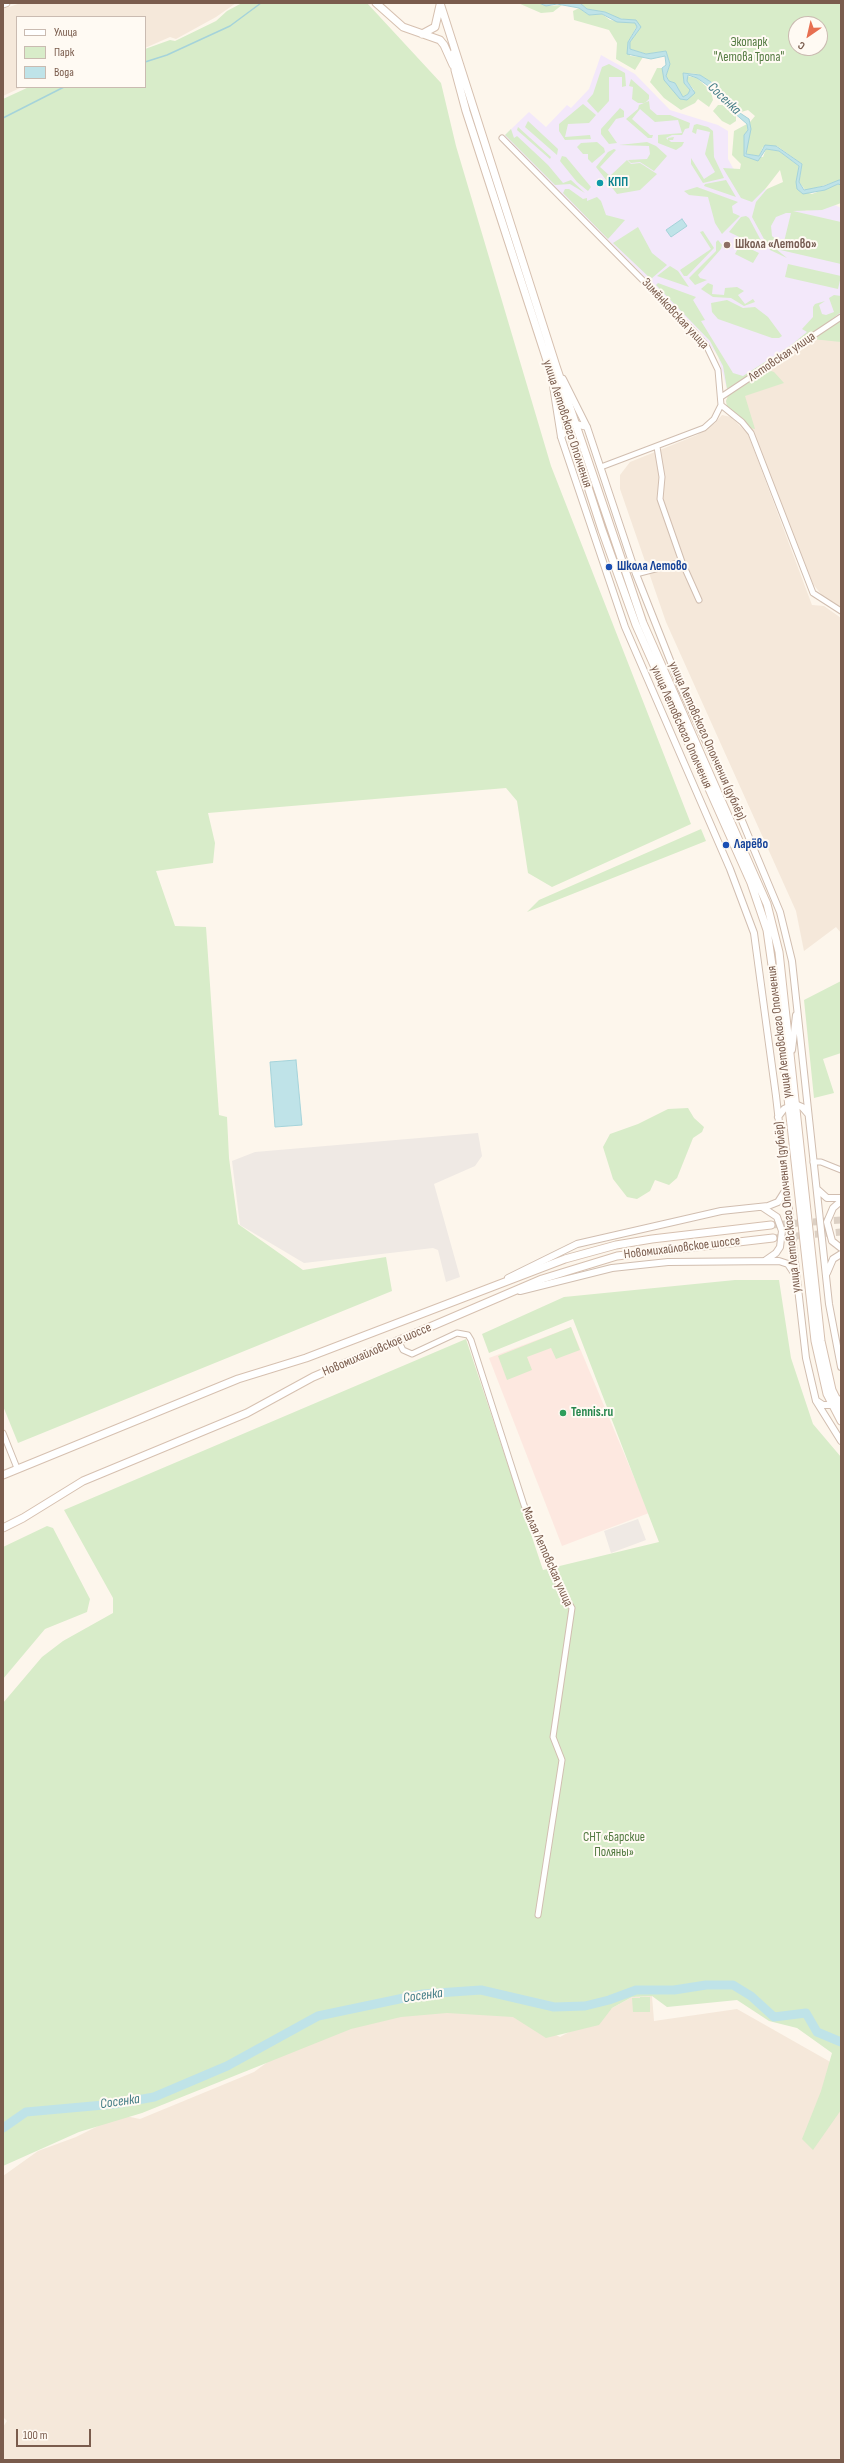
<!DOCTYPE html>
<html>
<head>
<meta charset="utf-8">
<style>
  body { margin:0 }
  #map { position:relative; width:844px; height:2463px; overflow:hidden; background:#fdf6ec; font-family:"Sofia Sans Condensed",sans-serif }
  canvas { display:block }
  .frame { position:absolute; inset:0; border:4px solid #7a5c4d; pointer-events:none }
  .legend { position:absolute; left:16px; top:16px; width:130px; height:72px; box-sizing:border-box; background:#fffaf3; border:1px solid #cabbb1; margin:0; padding:5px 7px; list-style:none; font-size:12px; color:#7a5c4d }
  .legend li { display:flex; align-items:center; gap:8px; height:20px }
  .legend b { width:20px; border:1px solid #cabbb1 }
  .north { position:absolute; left:788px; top:16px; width:40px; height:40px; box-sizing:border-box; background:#fffaf3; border:1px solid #cabbb1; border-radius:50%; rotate:214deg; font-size:11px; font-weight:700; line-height:16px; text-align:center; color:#7a5c4d }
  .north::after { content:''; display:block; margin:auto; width:14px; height:18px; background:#e76f51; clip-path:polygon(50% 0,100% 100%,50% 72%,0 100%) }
  .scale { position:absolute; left:16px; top:2429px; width:75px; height:18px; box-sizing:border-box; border:2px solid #7a5c4d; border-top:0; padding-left:5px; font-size:12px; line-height:14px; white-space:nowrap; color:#7a5c4d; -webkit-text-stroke:3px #fffaf3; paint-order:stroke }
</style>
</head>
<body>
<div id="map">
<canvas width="844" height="2463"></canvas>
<div class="frame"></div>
<ul class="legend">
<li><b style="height:5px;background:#fff"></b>Улица</li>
<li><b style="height:11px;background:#d8ecc9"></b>Парк</li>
<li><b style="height:11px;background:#bfe3e8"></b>Вода</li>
</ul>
<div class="north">С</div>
<div class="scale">100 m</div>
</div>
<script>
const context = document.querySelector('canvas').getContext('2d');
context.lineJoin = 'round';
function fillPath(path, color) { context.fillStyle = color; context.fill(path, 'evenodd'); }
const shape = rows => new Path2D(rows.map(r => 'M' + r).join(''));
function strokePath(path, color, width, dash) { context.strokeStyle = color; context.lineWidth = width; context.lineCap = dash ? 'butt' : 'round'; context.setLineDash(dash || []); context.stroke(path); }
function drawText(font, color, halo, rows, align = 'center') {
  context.font = font + ' "Sofia Sans Condensed",sans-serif'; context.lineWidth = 4; context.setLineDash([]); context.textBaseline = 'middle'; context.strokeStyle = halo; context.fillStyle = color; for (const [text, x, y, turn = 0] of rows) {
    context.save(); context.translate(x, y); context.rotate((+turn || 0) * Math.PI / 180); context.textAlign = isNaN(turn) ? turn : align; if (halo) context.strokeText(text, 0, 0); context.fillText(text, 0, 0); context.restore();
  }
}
fillPath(shape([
  [21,3,236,3,216,17,176,39,170,37,145,48,145,17,17,17,17,87,22,87,3,96,3,9],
  [841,320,841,608,824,598,813,584,755,437,745,423,727,406,726,401,728,396],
  [722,415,731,417,748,434,812,605,824,606,841,618,841,933,836,927,804,951,796,911,666,622,620,489,620,475,630,462,697,435,715,423],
  [652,1996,654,2021,737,2009,841,2068,841,2460,3,2460,3,2427,7,2421,3,2417,3,2176,38,2151,76,2137,120,2115,140,2119,254,2072,280,2053,417,2000,520,2017,560,2037,632,1997]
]), '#f5e8da');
fillPath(shape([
  [571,1327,649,1513,562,1546,489,1358]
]), '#fde8e0');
fillPath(shape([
  [478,1133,482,1156,475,1166,434,1184,460,1277,446,1282,438,1250,433,1248,304,1263,240,1225,232,1161,255,1152],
  [638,1519,646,1540,611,1553,604,1531]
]), '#efe9e4');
fillPath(shape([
  [601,55,635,74,670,110,718,125,728,131,728,159,733,168,788,204,807,211,833,204,841,208,841,315,727,389,718,356,699,331,504,136,529,112,546,127,567,105,571,108,589,89]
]), '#f3e8fa');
fillPath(shape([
  [242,3,367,3,441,83,456,146,551,466,691,824,552,887,528,873,517,801,506,788,208,813,215,843,213,863,156,871,175,926,206,927,219,1115,227,1117,229,1158,238,1224,303,1270,386,1257,392,1291,18,1443,3,1406,3,99,29,87,145,87,145,49,170,40,175,41,216,21,227,11],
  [518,3,539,3,549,6,562,5,553,12,541,13],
  [580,3,841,3,841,180,806,191,799,182,802,164,777,146,763,147,759,156,746,154,750,122,755,116,748,110,741,112,731,107,711,82,698,74,683,73,684,83,690,90,688,94,683,97,675,83,669,81,666,76,670,64,666,51,646,54,630,49,630,42,640,28,637,26,628,42,630,56,643,57,635,70,616,59,617,43,609,30,574,20,573,11,579,8,589,15,602,14,610,20,634,23,630,20,617,18,605,12,587,9],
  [796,24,820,24,820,48,796,48],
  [609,64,625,73,626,86,622,87,622,77,609,77,609,101,598,113,587,101,593,94,602,67],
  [657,68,662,68,669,85,683,100,694,90,687,81,687,76,697,78,711,91,713,100,709,107,698,99,695,103,681,110,664,98,650,82],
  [631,79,649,95,649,99,645,103,638,103,632,99,633,87,629,86],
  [649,101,650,109,657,115,670,115,690,123,689,128,685,129,682,135,672,135,666,138,668,140,668,138,674,137,673,140,669,140,671,142,684,142,682,146,676,150,658,143,658,135,682,133,678,120,655,122,640,109,632,119,650,135,653,135,652,138,648,138,626,119,638,109,639,105],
  [583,104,596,115,589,123,568,124,565,137,590,135,591,139,565,140,559,131,559,124],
  [718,105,725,105,736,116,736,121,730,125,722,121,713,111],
  [620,108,624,111,624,117,616,119,608,130,617,143,609,144,601,134,601,129],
  [528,121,558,149,557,155,525,127],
  [697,124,708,127,713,131,714,157,724,178,703,183,691,164,691,158,704,179,715,172,705,154,710,132,697,129,696,134,692,132,694,125],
  [747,124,748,130,744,156,763,157,766,149,779,151,799,166,797,189,812,194,838,184,841,185,841,203,822,210,793,211,841,222,841,264,776,249,787,258,770,250,752,217,756,202,767,189,783,182,780,170,766,188,752,202,741,198,723,168,740,169,741,164,732,155,734,131],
  [786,213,791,213,783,246,772,236,771,226,776,217],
  [518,127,551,157,550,159,517,130],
  [511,129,514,138,517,136,548,165,563,183,571,180,585,193,570,184,555,185,505,135],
  [597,142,604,148,605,152,592,163,588,159,588,154,583,154,577,147,581,143],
  [647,142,656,146,667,156,654,171,640,162,631,163,628,160,647,159,650,154,649,146,619,145],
  [614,149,616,150,600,167,610,176,627,160,631,164,640,163,657,174,640,190,617,194,596,167,608,152],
  [562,156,566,157,591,187,588,191,577,182,560,161],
  [726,180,736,197,704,186,705,184],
  [697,187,738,202,732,206,733,213,740,216,722,234,715,223,708,197,689,195,684,191],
  [565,189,569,189,583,199,587,198,587,201,597,197,601,201,606,215,625,220,608,239,563,193],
  [746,216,749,218,766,250,729,232,741,217],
  [638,227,652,253,667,265,651,279,613,243],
  [703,231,714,248,687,276,684,276,680,270,711,249,700,232],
  [718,240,722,245,721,249,698,275,700,278,707,280,695,285,689,278,716,251,716,242],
  [740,244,759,253,753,263,735,254],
  [788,264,841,276,838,289,785,277],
  [670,266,678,271,689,287,657,276],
  [658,283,696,297,693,300,705,320,701,321,733,373,743,376,790,346,807,332,802,329,813,317,813,307,815,304,825,301,819,305,822,314,826,315,834,312,829,298,834,295,841,296,841,312,810,336,727,389,723,366,710,341,656,285],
  [708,283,713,285,712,294,724,295,725,288,737,287,744,291,738,295,745,304,753,299,755,302,744,306,731,298,713,297,701,289],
  [727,300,743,308,755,307,768,317,782,336,779,338,772,338,718,319,712,312,711,303],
  [841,320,841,342,812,339,840,321],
  [768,370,774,372,784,383,745,396,755,429,749,428,727,406,726,401,728,396],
  [701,829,706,841,527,912,539,900],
  [841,981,841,1053,823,1059,834,1093,814,1098,804,1000],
  [688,1108,694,1118,704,1127,702,1132,693,1138,677,1178,669,1185,655,1180,650,1191,637,1199,627,1197,613,1179,603,1147,610,1134,638,1124,668,1109],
  [735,1280,779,1280,791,1358,813,1424,841,1457,841,2110,813,2150,802,2139,821,2091,832,2053,797,2028,769,2021,737,2000,667,2007,652,1996,632,1997,612,2008,599,2025,546,2038,513,2017,447,2013,401,2017,351,2029,142,2113,79,2132,3,2166,3,1703,42,1657,63,1641,113,1613,113,1598,64,1510,466,1339,543,1570,659,1542,573,1319,489,1353,482,1334,564,1297],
  [571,1327,580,1350,556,1359,551,1348,527,1357,532,1370,507,1380,498,1356],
  [47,1526,53,1528,90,1599,87,1612,45,1629,3,1679,3,1547],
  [640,1997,650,1997,650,2012,633,2012,632,1998,640,1998,640,2004]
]), '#d8ecc9');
const water = shape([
  [539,3,580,3,587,9,605,12,621,19,636,20,641,27,630,42,630,49,646,54,666,51,670,64,666,76,669,81,675,83,683,97,688,94,690,90,684,83,683,73,700,75,711,82,731,107,749,119,751,129,746,154,759,156,765,145,776,146,802,164,799,182,804,190,824,186,839,180,841,180,841,185,838,184,825,190,803,194,797,189,796,182,799,166,779,151,766,149,758,161,744,156,744,135,748,130,747,124,725,105,707,85,697,78,688,75,687,81,695,93,687,100,680,99,664,80,662,68,666,65,665,56,651,59,627,54,628,42,637,27,635,23,617,22,602,14,589,15,579,8,557,4,546,6,539,3],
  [682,219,687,226,671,237,666,230,682,219],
  [296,1060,302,1125,275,1127,270,1062,296,1060]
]);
fillPath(water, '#bfe3e8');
strokePath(water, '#a5d3da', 1);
strokePath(shape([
  [145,62,167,55,230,26,261,3],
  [3,118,64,87]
]), '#a5d3da', 1.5);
strokePath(shape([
  [3,2128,26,2112,115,2104,154,2097,227,2066,318,2016,423,1994,481,1990,554,2007,585,2006,609,2000,636,1990,674,1990,706,1985,733,1985,751,1996,774,2017,806,2013,817,2032,841,2042]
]), '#bfe3e8', 9);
strokePath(shape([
  [771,1225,841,1220],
  [773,1238,841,1232]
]), '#dcd0c4', 7, [7, 3.5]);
const minor = shape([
  [502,138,695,333,706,345,718,370,721,405,714,419,704,428,601,467],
  [721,397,841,317],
  [721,405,742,422,751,433,813,593,841,611],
  [657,447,662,477,660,499,682,562,699,600],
  [636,574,682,562],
  [813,1162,821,1162,841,1170],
  [398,1340,403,1350,412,1354,457,1333,468,1335,471,1340,524,1505,561,1590,572,1608,553,1737,562,1760,538,1915],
  [3,1433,17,1468]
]);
const tertiary = shape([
  [563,379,587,427,636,574,681,688,735,804,780,912,792,961,829,1304,841,1367],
  [553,386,561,437,625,627,730,869,754,933,776,1096,806,1358,816,1401,841,1441],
  [561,437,569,427,576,424,587,427],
  [792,1050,796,1015],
  [778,1117,784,1109,795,1104,802,1107,808,1114],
  [817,1189,827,1198,841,1198],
  [841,1201,833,1208,827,1222,832,1241,841,1248],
  [762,1207,777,1217,782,1231,780,1247,776,1253,766,1260],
  [827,1273,833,1259,841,1254],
  [508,1278,577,1244,721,1211,768,1206,778,1202,785,1191],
  [520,1291,612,1268,668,1262,779,1261,788,1264,794,1273],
  [817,1401,823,1405,831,1405,841,1399]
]);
const secondary = shape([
  [376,3,403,27,440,40,444,45,453,65],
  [440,3,556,366,643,623,767,904,779,952,821,1341,832,1390,841,1408],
  [3,4,6,3],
  [422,34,435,27,440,5],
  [454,53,455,70,466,111,602,530,636,625,751,883,767,930,778,1008,815,1341,827,1394,841,1421],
  [3,1475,238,1379,306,1358,565,1259,616,1245,652,1239,771,1225],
  [3,1528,23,1518,83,1481,247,1413,313,1377,542,1279,617,1256,773,1238]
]);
strokePath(minor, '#d1beb0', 7);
strokePath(tertiary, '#d1beb0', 8);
strokePath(secondary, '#d6c0b0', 9);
strokePath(minor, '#fff', 5);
strokePath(tertiary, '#fff', 6);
strokePath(secondary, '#fff', 7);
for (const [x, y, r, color] of [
  [600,183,4,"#0f9aa8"],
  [727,245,4,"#8d6e63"],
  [609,567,4,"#1a4fb4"],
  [726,845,4,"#1a4fb4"],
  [563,1413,4,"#2e9e5b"]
]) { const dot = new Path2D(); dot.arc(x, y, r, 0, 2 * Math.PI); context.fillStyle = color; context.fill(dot); strokePath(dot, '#fffaf3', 1.5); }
drawText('13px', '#537a41', '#fffaf3', [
  ["Экопарк",749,43],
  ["\"Летова Тропа\"",749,58],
  ["СНТ «Барские",614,1838],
  ["Поляны»",614,1853]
]);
drawText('bold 13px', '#0d838f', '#fffaf3', [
  ["КПП",608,183]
], 'left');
drawText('bold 13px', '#785e54', '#fffaf3', [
  ["Школа «Летово»",735,245]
], 'left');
drawText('13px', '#7a5c4d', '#fffaf3', [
  ["Зимёнковская улица",675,314,47],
  ["Летовская улица",782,357,-34],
  ["улица Летовского Ополчения",567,424,72],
  ["улица Летовского Ополчения",681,727,66],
  ["улица Летовского Ополчения (дублёр)",707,741,66],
  ["улица Летовского Ополчения",780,1032,-97],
  ["улица Летовского Ополчения (дублёр)",788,1207,-96],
  ["Новомихайловское шоссе",682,1248,-7],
  ["Новомихайловское шоссе",377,1350,-23],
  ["Малая Летовская улица",547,1557,66]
]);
drawText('bold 13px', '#164399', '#fffaf3', [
  ["Школа Летово",617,567],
  ["Ларёво",734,845]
], 'left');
drawText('bold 13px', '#27864d', '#fffaf3', [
  ["Tennis.ru",571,1413]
], 'left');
drawText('italic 14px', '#437c86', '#fffaf3', [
  ["Сосенка",724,99,44],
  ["Сосенка",423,1996,-8],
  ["Сосенка",120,2102,-8]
]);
</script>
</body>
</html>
